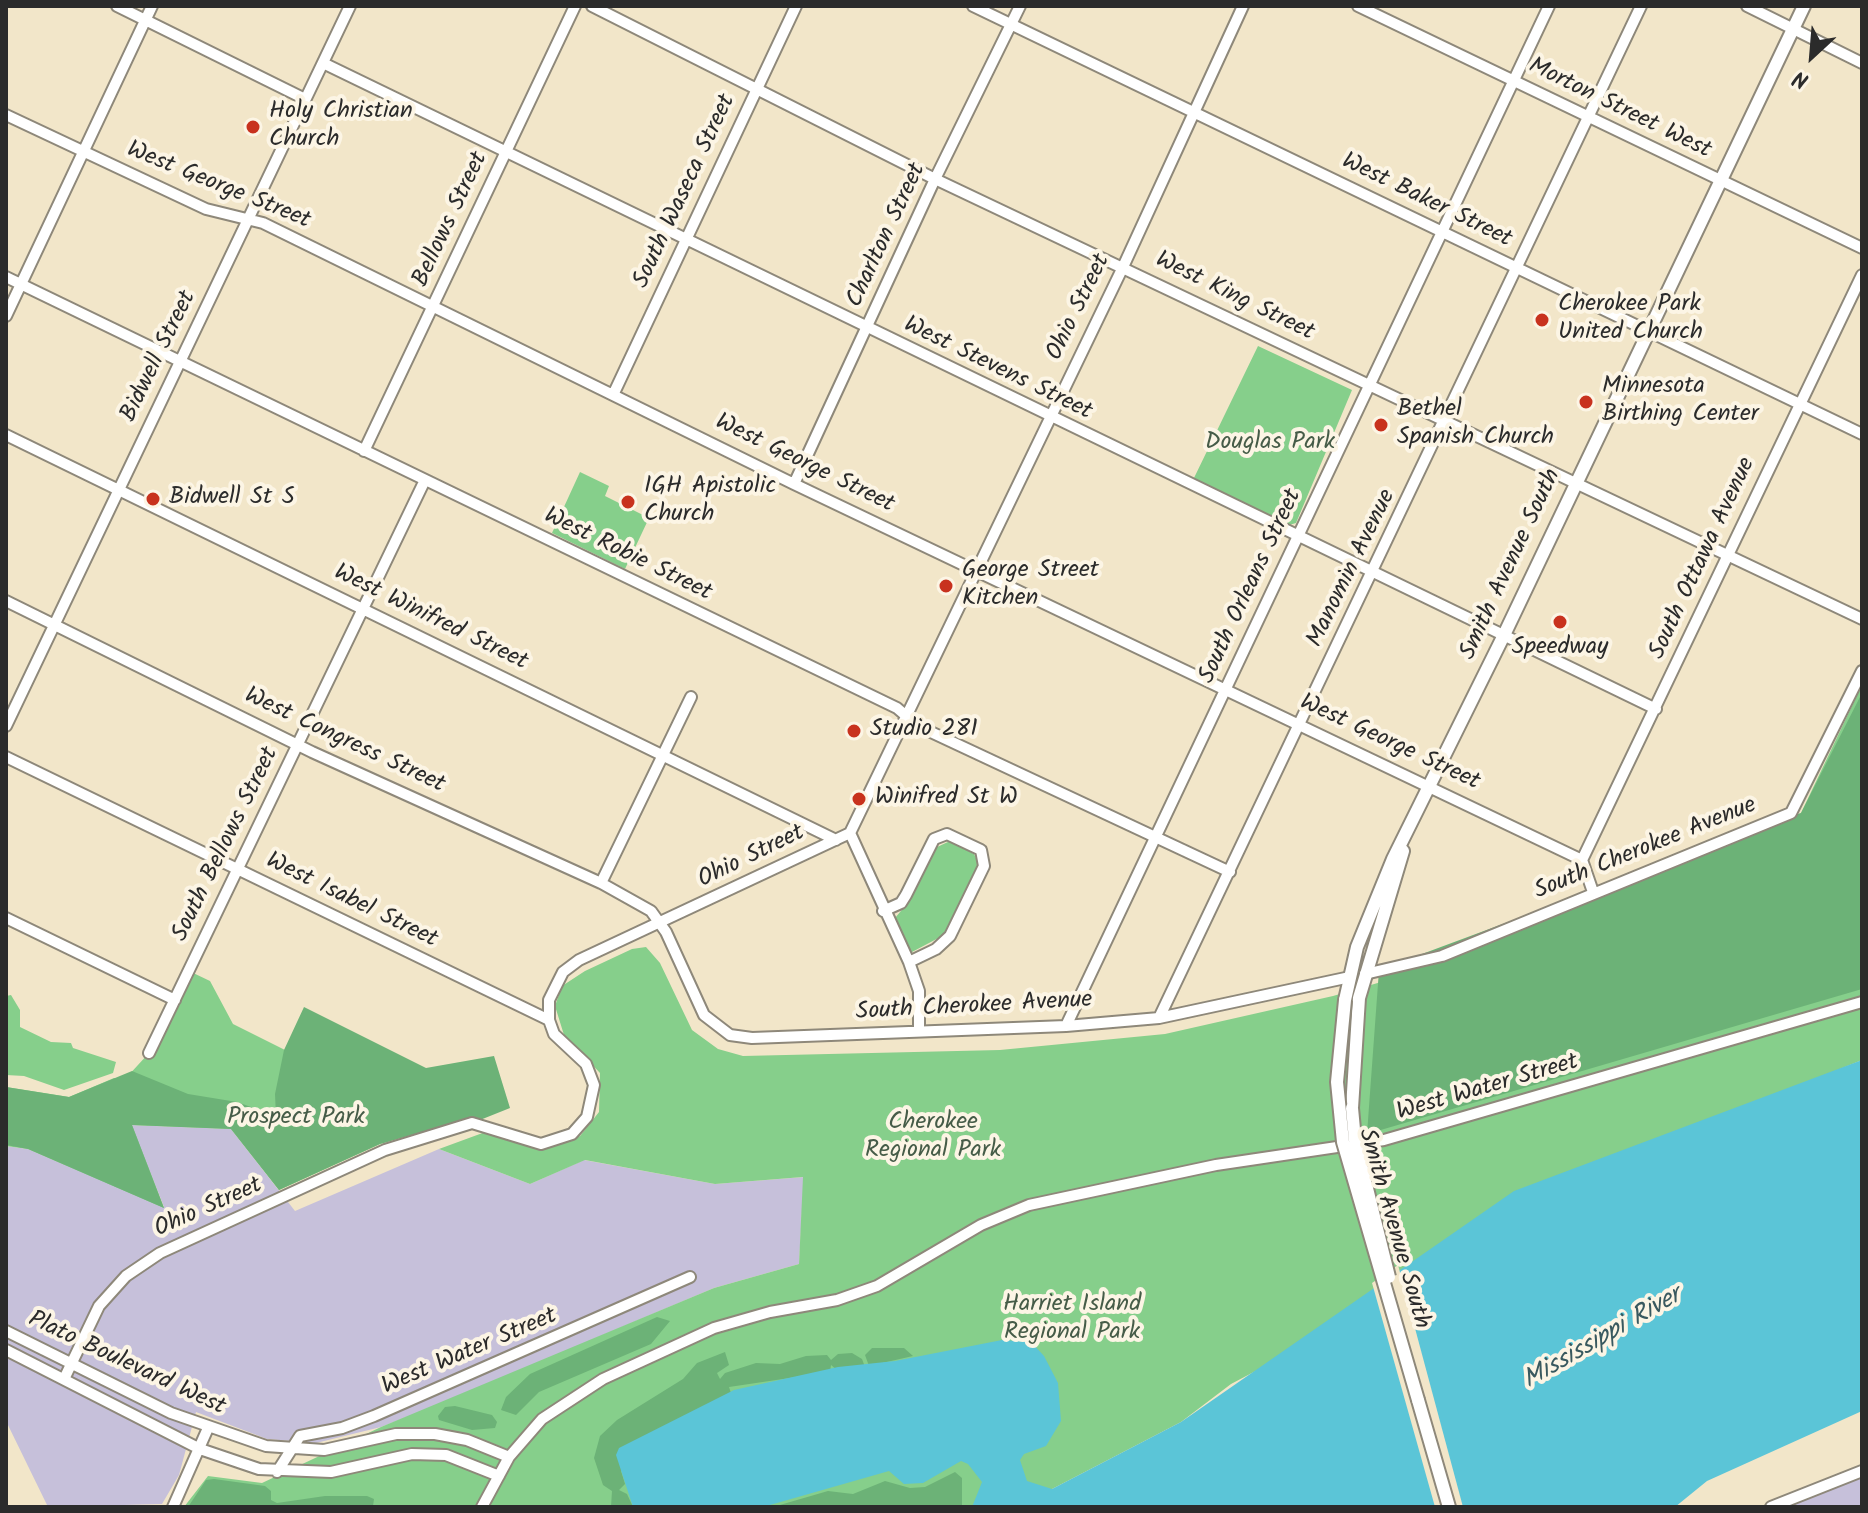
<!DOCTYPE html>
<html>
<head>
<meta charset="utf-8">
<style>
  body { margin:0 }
  #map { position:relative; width:1868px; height:1513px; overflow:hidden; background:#f2e6c9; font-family:Kalam,sans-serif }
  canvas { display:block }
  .frame { position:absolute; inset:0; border:8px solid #2b2b2b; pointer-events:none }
  .north { position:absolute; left:1772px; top:16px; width:80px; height:80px; -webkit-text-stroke:6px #fcf5e5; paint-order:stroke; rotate:206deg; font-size:22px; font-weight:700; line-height:32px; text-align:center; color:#2b2b2b }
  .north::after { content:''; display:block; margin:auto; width:28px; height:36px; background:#2b2b2b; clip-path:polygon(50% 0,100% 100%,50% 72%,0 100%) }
</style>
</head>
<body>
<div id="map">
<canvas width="1868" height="1513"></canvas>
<div class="frame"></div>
<div class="north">N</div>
</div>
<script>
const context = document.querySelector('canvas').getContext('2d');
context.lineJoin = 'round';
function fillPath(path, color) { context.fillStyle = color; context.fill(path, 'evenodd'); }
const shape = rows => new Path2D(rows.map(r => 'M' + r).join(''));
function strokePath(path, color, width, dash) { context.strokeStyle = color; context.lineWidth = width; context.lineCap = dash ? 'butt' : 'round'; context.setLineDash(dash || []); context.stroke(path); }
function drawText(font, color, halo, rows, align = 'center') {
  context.font = font + ' Kalam,sans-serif'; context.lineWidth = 8; context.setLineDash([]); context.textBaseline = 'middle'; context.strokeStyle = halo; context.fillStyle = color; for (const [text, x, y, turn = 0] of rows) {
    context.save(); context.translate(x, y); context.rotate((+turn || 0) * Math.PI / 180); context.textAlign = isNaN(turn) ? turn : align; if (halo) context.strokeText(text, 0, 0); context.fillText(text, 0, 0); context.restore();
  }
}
fillPath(shape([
  [131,1125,231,1129,295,1211,439,1149,530,1184,584,1160,715,1184,804,1177,799,1264,714,1288,440,1404,381,1427,316,1443,267,1439,196,1412,179,1475,162,1504,48,1507,6,1421,6,1146,28,1149,164,1207],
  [1862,1477,1862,1507,1787,1507,1831,1488]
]), '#c6c0da');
fillPath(shape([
  [1258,346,1352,390,1296,523,1289,525,1193,480],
  [580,472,609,486,605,496,649,518,625,569,552,533],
  [1862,685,1862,1060,1793,1088,1231,1384,1181,1422,1052,1489,991,1507,184,1507,208,1476,262,1483,381,1427,714,1288,799,1264,803,1177,715,1184,585,1160,530,1184,439,1149,488,1131,523,1145,549,1148,580,1136,599,1112,600,1073,564,1035,555,1006,562,986,585,971,632,949,646,947,660,963,692,1030,718,1049,743,1056,1000,1050,1165,1034,1333,996,1460,959,1801,813],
  [950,841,974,854,978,862,976,872,946,934,912,952,895,926,895,918,911,899,935,848],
  [189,971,210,981,233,1024,439,1127,380,1144,279,1190,231,1129,132,1125,164,1208,28,1149,6,1146,6,1087,69,1097,114,1078,126,1078,149,1053],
  [11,995,20,1010,20,1027,51,1042,71,1043,73,1048,116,1062,113,1073,64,1090,24,1076,6,1075,6,996]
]), '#86cf8b');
fillPath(shape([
  [1862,693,1862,989,1367,1134,1379,970,1801,813],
  [304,1007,426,1068,494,1056,510,1108,480,1120,439,1127,380,1144,279,1190,231,1129,132,1125,164,1208,28,1149,6,1145,6,1087,69,1097,132,1071,188,1094,237,1102,276,1116,275,1094,284,1050],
  [657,1317,670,1321,651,1344,539,1392,516,1415,501,1410,506,1397,530,1374],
  [872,1348,904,1348,913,1356,869,1366,865,1355],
  [725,1352,729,1365,717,1373,720,1379,725,1373,756,1363,780,1364,806,1356,827,1355,831,1360,838,1354,852,1353,862,1359,865,1367,837,1370,831,1365,830,1372,729,1387,732,1396,624,1467,621,1471,625,1484,619,1490,627,1494,633,1507,611,1507,612,1491,603,1485,594,1458,600,1436,617,1420,683,1379,697,1363],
  [455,1406,492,1415,497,1422,495,1428,472,1430,439,1420,438,1416,445,1407],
  [955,1472,962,1478,962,1507,773,1507,828,1491,853,1494,885,1481,910,1488,925,1487],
  [214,1479,265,1486,271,1491,271,1500,277,1503,325,1496,367,1496,374,1499,373,1506,188,1507,206,1480]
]), '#6cb277');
fillPath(shape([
  [1862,1060,1862,1411,1707,1481,1675,1507,972,1507,982,1482,968,1464,961,1461,923,1483,904,1484,889,1471,763,1507,633,1507,616,1455,619,1448,734,1390,838,1367,895,1361,1002,1340,1031,1342,1044,1356,1058,1383,1061,1421,1046,1446,1024,1454,1020,1460,1027,1481,1052,1489,1181,1422,1514,1191]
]), '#5bc5d7');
fillPath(shape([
  [1398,1265,1463,1507,1435,1507,1372,1283]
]), '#f2e6c9');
const minor = shape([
  [117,6,305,99],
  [592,6,935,179,1862,619],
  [973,6,1862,434],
  [1358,6,1862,248],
  [1747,6,1862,63],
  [323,63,1656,709],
  [6,115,206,209,263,223,794,484,1582,860],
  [6,277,897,708,918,726,1230,872],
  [6,316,152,6],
  [613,395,796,6],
  [6,435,836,840],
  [364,451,575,6],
  [794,484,935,179,1020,6],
  [6,601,312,752,601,883,651,911,666,932,704,1015,730,1035,752,1038,1066,1026,1159,1018,1350,977],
  [6,726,350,6],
  [6,757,549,1020],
  [850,833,909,962,919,991,919,1031],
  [1582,860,1862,275],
  [1582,860,1593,892],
  [601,883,691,697],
  [883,911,901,903,906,895,934,839,947,834,981,850,984,866,950,936,936,949,909,962],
  [6,918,175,1000],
  [1365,974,1442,956,1791,813,1862,671],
  [1159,1018,1641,6],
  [1066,1026,1549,6],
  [149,1053,425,480],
  [6,1331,171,1413,266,1446,324,1450,396,1434,435,1434,467,1440,509,1457],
  [6,1350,200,1449,259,1469,331,1472,412,1454,446,1455,499,1476],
  [65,1377,99,1306,126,1276,160,1253,385,1150,472,1123,541,1144,572,1134,587,1117,594,1085,586,1064,554,1034,549,1020,549,1000,563,972,579,960,850,833,1123,267,1243,6],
  [277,1472,300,1436,342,1428,374,1416,690,1277],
  [173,1507,208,1428],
  [482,1507,509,1457,542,1419,603,1379,714,1328,770,1312,837,1300,877,1286,981,1225,1029,1205,1216,1165,1384,1140,1862,1002],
  [1771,1507,1862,1471]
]);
const major = shape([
  [1345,1000,1357,947,1393,859,1504,635,1804,6],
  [1352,1108,1359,998,1403,851],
  [1418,1400,1449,1507]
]);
strokePath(minor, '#8e887a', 14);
strokePath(major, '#8e887a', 16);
strokePath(minor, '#fff', 10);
strokePath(major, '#fff', 12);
const majorBridge = shape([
  [1345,1000,1337,1082,1343,1142,1418,1400],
  [1352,1108,1355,1140,1389,1277]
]);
strokePath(majorBridge, '#8e887a', 16, []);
strokePath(majorBridge, '#fff', 12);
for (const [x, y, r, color] of [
  [253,127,8,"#c8321e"],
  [1542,320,8,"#c8321e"],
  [1586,402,8,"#c8321e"],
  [1381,425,8,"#c8321e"],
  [153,499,8,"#c8321e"],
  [628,502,8,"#c8321e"],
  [946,586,8,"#c8321e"],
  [1560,622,8,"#c8321e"],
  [854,731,8,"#c8321e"],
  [859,799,8,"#c8321e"]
]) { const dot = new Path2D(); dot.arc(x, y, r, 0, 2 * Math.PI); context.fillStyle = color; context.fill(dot); strokePath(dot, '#fcf5e5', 3); }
drawText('24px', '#2b2b2b', '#fcf5e5', [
  ["Morton Street West",1619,110,26],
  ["West George Street",218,187,22],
  ["South Waseca Street",686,192,-65],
  ["West Baker Street",1426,202,26],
  ["Bellows Street",452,220,-65],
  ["Charlton Street",888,236,-65],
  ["West King Street",1234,298,26],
  ["Ohio Street",1080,308,-64],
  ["Bidwell Street",160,357,-64],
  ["West Stevens Street",997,370,26],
  ["West George Street",804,465,26],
  ["West Robie Street",627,556,26],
  ["South Ottawa Avenue",1704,559,-65],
  ["Smith Avenue South",1512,565,-65],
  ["Manomin Avenue",1353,569,-64],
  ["South Orleans Street",1252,587,-65],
  ["West Winifred Street",430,619,26],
  ["West Congress Street",344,742,25],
  ["West George Street",1389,744,25],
  ["South Bellows Street",227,845,-64],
  ["South Cherokee Avenue",1646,850,-22],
  ["Ohio Street",752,858,-26],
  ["West Isabel Street",351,902,26],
  ["South Cherokee Avenue",974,1008,-3],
  ["West Water Street",1488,1089,-16],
  ["Ohio Street",209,1209,-24],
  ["Smith Avenue South",1392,1229,74],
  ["West Water Street",470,1353,-23],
  ["Plato Boulevard West",126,1365,25]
]);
drawText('24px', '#2b2b2b', '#fcf5e5', [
  ["Holy Christian",269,113],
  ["Church",269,141],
  ["Cherokee Park",1558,306],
  ["United Church",1558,334],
  ["Minnesota",1602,388],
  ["Birthing Center",1602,416],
  ["Bethel",1397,411],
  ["Spanish Church",1397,439],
  ["IGH Apistolic",644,488],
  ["Church",644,516],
  ["Bidwell St S",169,499],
  ["George Street",962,572],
  ["Kitchen",962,600],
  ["Speedway",1560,649,"center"],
  ["Studio 281",870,731],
  ["Winifred St W",875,799]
], 'left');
drawText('24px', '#465c48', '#fcf5e5', [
  ["Douglas Park",1270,444],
  ["Prospect Park",296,1119],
  ["Cherokee",933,1124],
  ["Regional Park",933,1152],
  ["Harriet Island",1072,1306],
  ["Regional Park",1072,1334]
]);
drawText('italic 26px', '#39595f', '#fcf5e5', [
  ["Mississippi River",1603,1340,-30]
]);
</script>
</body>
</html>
